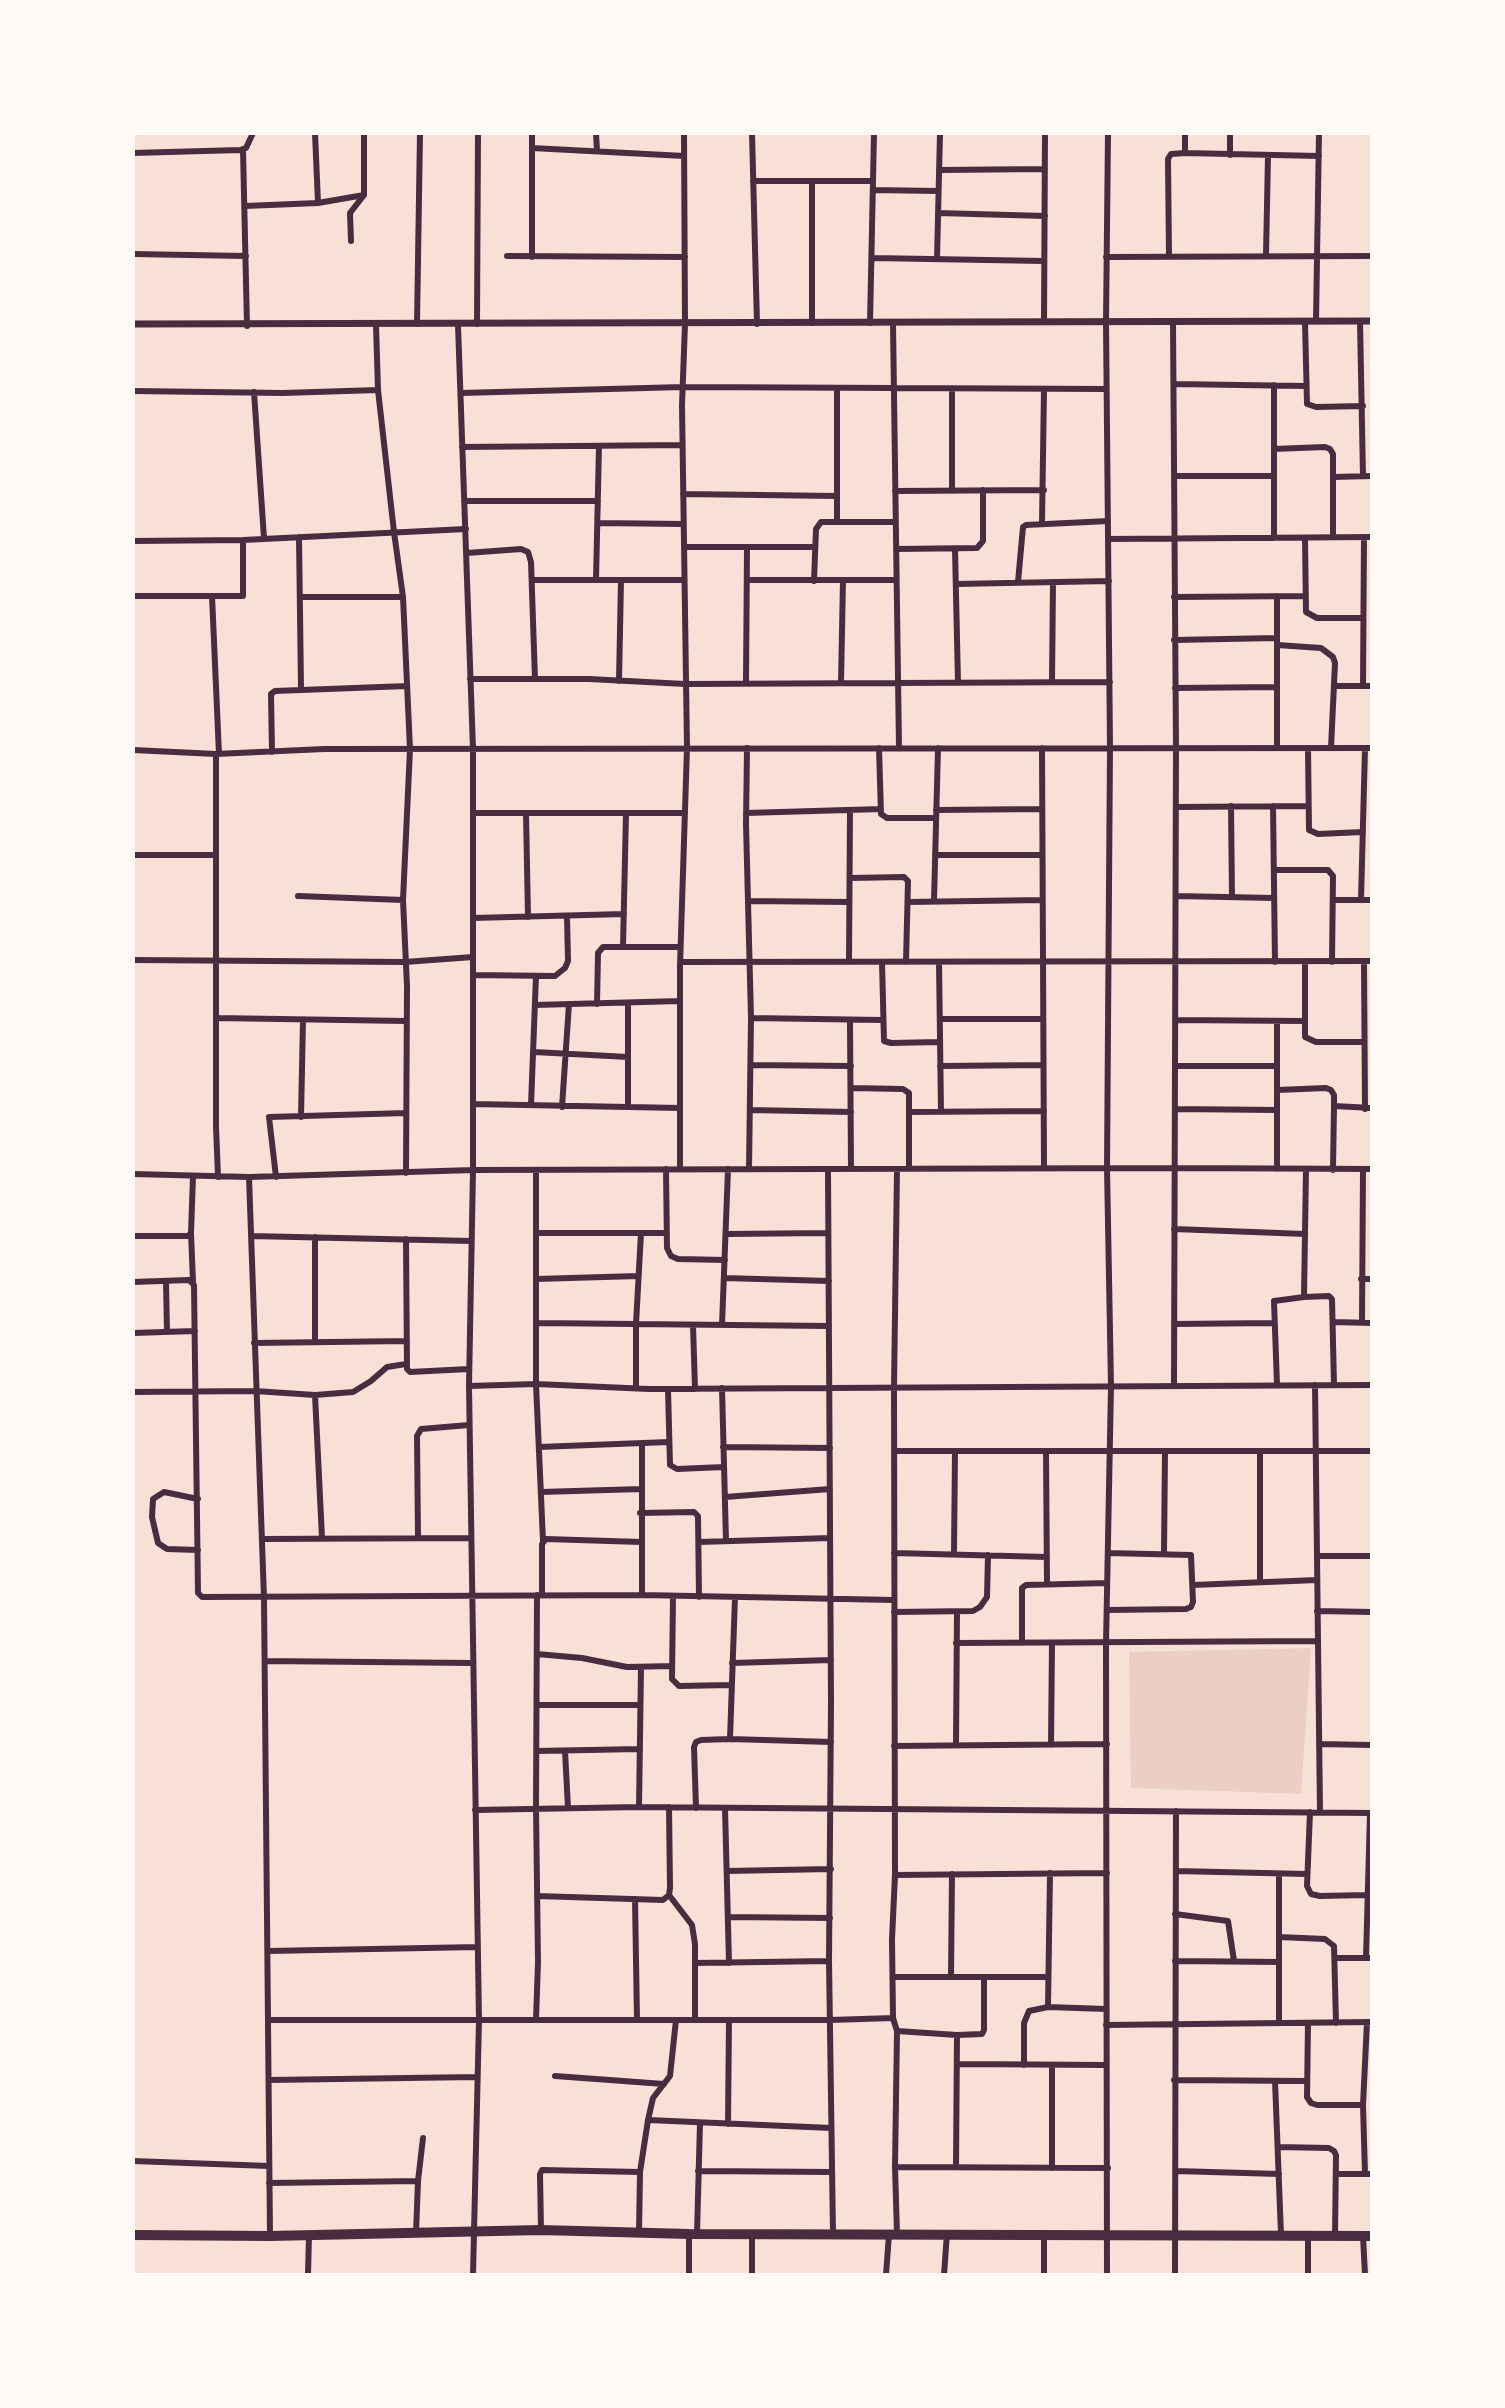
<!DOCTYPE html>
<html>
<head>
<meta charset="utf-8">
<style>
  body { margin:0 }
  #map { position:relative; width:1505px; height:2408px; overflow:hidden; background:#f7e1d7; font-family:"Work Sans",sans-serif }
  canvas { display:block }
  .frame { position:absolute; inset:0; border:135px solid #fffaf5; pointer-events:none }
</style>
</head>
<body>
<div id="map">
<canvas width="1505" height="2408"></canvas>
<div class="frame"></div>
</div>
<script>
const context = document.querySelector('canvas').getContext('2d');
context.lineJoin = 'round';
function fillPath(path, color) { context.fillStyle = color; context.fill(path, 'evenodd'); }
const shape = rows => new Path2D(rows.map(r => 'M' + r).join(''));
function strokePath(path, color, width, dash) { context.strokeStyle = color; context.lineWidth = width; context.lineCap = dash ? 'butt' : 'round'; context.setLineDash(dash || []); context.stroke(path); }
fillPath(shape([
  [1311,1648,1301,1794,1131,1788,1129,1652]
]), '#ebcfc5');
strokePath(shape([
  [315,133,318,203],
  [532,133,532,257],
  [596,133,597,151],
  [752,133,757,324],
  [1185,133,1185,153,1319,156],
  [1230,133,1230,155],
  [532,148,684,156],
  [243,150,247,326],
  [133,153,240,150,246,148,253,133],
  [939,170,1045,169],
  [753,181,873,181],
  [812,182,812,323],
  [873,190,938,191],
  [245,206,318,203,364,195],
  [938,213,1045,216],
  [351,241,350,213,364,195,364,133],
  [133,254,246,256],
  [507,256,685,257],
  [1169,256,1168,159,1171,154,1185,153],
  [1266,256,1268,155],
  [1106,257,1372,256],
  [872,258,1044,261],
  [937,259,940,133],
  [1316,321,1319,133],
  [1360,321,1363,476],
  [1044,322,1045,133],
  [1173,322,1176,748,1174,1385],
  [1305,322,1307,404,1316,407,1363,406],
  [870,323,874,133],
  [893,323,899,748],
  [417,324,420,133],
  [477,324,478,133],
  [376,325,378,390,394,532,403,597,410,749,403,900,407,986,406,1173],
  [458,325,473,749,473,1170,469,1386,536,1384,649,1389,1372,1385],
  [1174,384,1306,386],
  [1274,385,1274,538],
  [952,389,952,491],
  [133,391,283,393,378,390],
  [254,392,264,538],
  [461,393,683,387,1106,389],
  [462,447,682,445],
  [1274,449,1325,447,1330,449,1333,454,1333,537],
  [1175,476,1274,476],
  [1333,477,1372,476],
  [895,491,1044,490],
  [683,494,837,496],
  [464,501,598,501],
  [837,521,837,388],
  [598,523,683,524],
  [1042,523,1044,389],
  [299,537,301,688],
  [1305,538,1306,612,1317,618,1363,618],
  [1108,539,1372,537],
  [133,541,243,540,466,529],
  [684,547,815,547],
  [896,549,977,548,983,541,983,490],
  [955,549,958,683],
  [467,553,521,549,528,552,531,562,535,679],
  [532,580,684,580],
  [596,580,599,446],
  [747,580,896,580],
  [814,581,816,529,821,522,895,522],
  [1018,582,1023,527,1026,525,1108,521],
  [956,584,1109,581],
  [133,596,243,596,243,540],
  [212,596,219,754],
  [301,597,403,597],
  [1174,597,1305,596],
  [1174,640,1277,638],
  [1277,645,1321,648,1333,657,1335,663,1331,748],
  [470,679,589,679,685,684,1110,682],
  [619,681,621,580],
  [1052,682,1053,582],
  [746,683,747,547],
  [841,683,843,580],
  [1334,686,1372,686],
  [1363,686,1364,537],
  [1175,688,1277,687],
  [747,748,746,824,751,1018,749,1169],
  [879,748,881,814,887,818,936,818],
  [1042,748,1044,1168],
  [1277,748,1277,596],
  [1308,748,1309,830,1318,834,1363,832],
  [133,750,216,754,324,749,1372,748],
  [272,752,271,694,275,691,407,686],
  [216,754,216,1126,218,1177],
  [1231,806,1232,897],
  [1273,806,1275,962],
  [1176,807,1307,806],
  [936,810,1042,809],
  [473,813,685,813],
  [526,813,528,917],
  [746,813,881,809],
  [133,855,215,855],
  [935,855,1042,855],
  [1274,870,1328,870,1333,876,1332,962],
  [850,878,904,877,908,881,906,962],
  [298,896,403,900],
  [1176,896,1274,898],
  [1334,900,1372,900],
  [1361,900,1365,748],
  [748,901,849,902],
  [934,901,938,748],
  [908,902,1042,900],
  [473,918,624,914],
  [623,947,626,813],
  [133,960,405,962,473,957],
  [1364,961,1365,1109],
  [680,962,1372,961],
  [849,962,850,810],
  [882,962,884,1041,891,1043,940,1042],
  [939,962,941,1112],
  [1305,962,1305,1037,1316,1042,1363,1042],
  [473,975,555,976,565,968,568,961,567,916],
  [628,1003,628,1107],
  [597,1004,598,953,603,947,680,947],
  [535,1005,680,1001],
  [216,1018,406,1021],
  [751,1018,882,1020],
  [940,1019,1043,1019],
  [1175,1020,1304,1021],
  [850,1021,851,1169],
  [534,1052,628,1057],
  [751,1065,851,1066],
  [940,1066,1043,1065],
  [1175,1066,1277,1066],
  [851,1088,903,1089,909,1093,909,1169],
  [1277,1090,1326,1088,1331,1090,1334,1095,1334,1106,1333,1170],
  [473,1104,680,1108],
  [531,1105,536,976],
  [1334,1106,1372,1108],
  [562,1107,569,1004],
  [1175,1109,1277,1110],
  [750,1110,851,1112],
  [909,1112,1044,1111],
  [301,1117,303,1020],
  [666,1169,667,1248,671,1256,678,1259,725,1260],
  [680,1169,680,966,687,748,682,405,685,324,684,133],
  [828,1169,831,1703,829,1961,833,2234],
  [897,1169,894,1387,895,1875,892,1939,893,2018,897,2031,895,2167,897,2234],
  [1277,1169,1277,1021],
  [1306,1169,1304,1297,1329,1296,1332,1299,1334,1385],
  [536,1170,536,1384,543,1541],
  [133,1174,249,1177,264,1598,270,2236],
  [249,1177,473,1170,1175,1168,1372,1169],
  [276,1177,269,1117,406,1113],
  [1174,1229,1305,1234],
  [191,1233,193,1282],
  [536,1233,667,1233],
  [726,1234,828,1233],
  [133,1236,188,1236,191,1233,193,1176],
  [251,1236,471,1241],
  [406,1239,407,1369,410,1372,469,1369],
  [724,1278,829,1281],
  [536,1279,638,1276],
  [1361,1279,1372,1279],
  [166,1281,167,1332],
  [133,1282,189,1280,194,1285,198,1593,202,1597,642,1595,894,1600],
  [1333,1322,1372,1323],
  [1362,1322,1363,1169],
  [536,1323,829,1326],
  [1174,1324,1274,1323],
  [693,1325,695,1389],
  [722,1325,728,1169],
  [133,1333,195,1331],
  [315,1342,315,1237],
  [254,1343,407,1341],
  [1277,1385,1274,1301,1304,1297],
  [1315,1385,1320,1812],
  [469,1386,479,2020,473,2275],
  [636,1388,636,1324,641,1233],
  [722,1388,726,1541],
  [668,1389,670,1465,677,1469,724,1467],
  [133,1392,255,1391,315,1395,353,1392,371,1381,387,1367,406,1364],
  [315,1395,322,1538],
  [642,1443,642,1595],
  [539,1447,669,1442],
  [723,1447,830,1448],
  [894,1451,1372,1451],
  [1046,1451,1047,1584],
  [541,1492,641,1489],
  [725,1497,830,1489],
  [198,1499,164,1492,153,1499,152,1517,158,1543,167,1549,198,1550],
  [640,1513,694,1512,698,1516,699,1597],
  [418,1538,417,1436,421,1429,469,1425],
  [262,1539,470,1538],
  [699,1542,830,1538],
  [894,1553,1047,1557],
  [1164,1553,1165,1452],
  [954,1554,955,1451],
  [1317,1556,1372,1556],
  [1260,1582,1260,1453],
  [1193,1585,1317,1580],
  [542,1595,542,1544,546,1539,641,1542],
  [673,1596,672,1679,679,1686,731,1685],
  [1107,1610,1186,1609,1191,1607,1193,1602,1191,1555,1108,1553],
  [1317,1611,1372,1612],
  [894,1612,973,1611,980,1607,987,1597,988,1555],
  [956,1643,1318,1641],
  [1022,1643,1022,1588,1026,1585,1107,1583],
  [537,1654,582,1658,627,1667,672,1666],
  [265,1661,472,1663],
  [732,1663,831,1660],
  [537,1705,640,1705],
  [730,1739,735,1597],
  [1319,1744,1372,1745],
  [956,1745,957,1612],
  [1051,1745,1052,1643],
  [894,1746,1107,1744],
  [537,1751,640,1749],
  [565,1751,568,1808],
  [639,1807,1372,1813],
  [696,1808,694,1747,696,1742,701,1740,730,1739,831,1742],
  [725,1808,729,1963],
  [475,1810,639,1807,641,1667],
  [1310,1812,1307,1886,1311,1894,1320,1896,1368,1895],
  [727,1871,831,1869],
  [1176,1871,1307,1874],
  [895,1875,1107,1873],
  [669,1895,692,1925,695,1944,695,2020],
  [537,1896,663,1900,669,1895,670,1888,669,1807],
  [635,1899,637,2020],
  [1175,1914,1228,1921,1234,1961],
  [728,1917,830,1918],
  [1279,1937,1325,1939,1334,1946,1336,2023],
  [268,1951,478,1947],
  [1335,1958,1372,1958],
  [1366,1958,1370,1813],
  [1175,1961,1279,1962],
  [695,1963,829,1961],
  [893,1977,1048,1977],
  [951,1977,952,1874],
  [1048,2007,1050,1873],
  [269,2020,830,2020,893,2018],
  [536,2020,538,1962,536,1808,537,1595],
  [1279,2023,1279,1874],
  [1308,2023,1307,2097,1311,2103,1317,2105,1363,2105],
  [1106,2025,1372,2022],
  [897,2031,957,2035,982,2034,984,2030,984,1977],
  [957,2064,1106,2065],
  [1024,2065,1024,2023,1029,2011,1048,2007,1106,2009],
  [555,2076,664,2084],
  [269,2080,477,2077],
  [1174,2080,1307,2081],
  [1275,2081,1281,2235],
  [648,2120,831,2128],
  [728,2124,729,2020],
  [1278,2147,1329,2148,1334,2151,1336,2155,1335,2235],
  [133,2161,269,2166],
  [895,2167,1108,2168],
  [956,2167,957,2035],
  [1052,2168,1052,2065],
  [698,2171,831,2172],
  [1176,2171,1279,2174],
  [1336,2174,1372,2174],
  [1365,2174,1363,2105,1367,2022],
  [269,2183,418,2181],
  [541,2230,540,2174,542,2170,640,2172],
  [416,2233,418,2181,423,2138],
  [639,2233,640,2172,648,2120,653,2098,670,2076,676,2020],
  [752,2233,752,2275],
  [1044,2233,1044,2275],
  [697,2234,700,2123],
  [1363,2236,1365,2275],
  [308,2275,309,2235],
  [689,2275,689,2234],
  [886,2275,889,2234],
  [944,2275,947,2233],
  [1107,2275,1106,1644,1111,1386,1107,1168,1110,748,1106,322,1108,133],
  [1175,2275,1176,1811],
  [1308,2275,1308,2236]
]), '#4a2c40', 6);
strokePath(shape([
  [133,324,1372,321]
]), '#4a2c40', 7);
strokePath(shape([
  [133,2235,270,2236,541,2230,689,2234,1372,2236]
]), '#4a2c40', 10);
</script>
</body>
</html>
